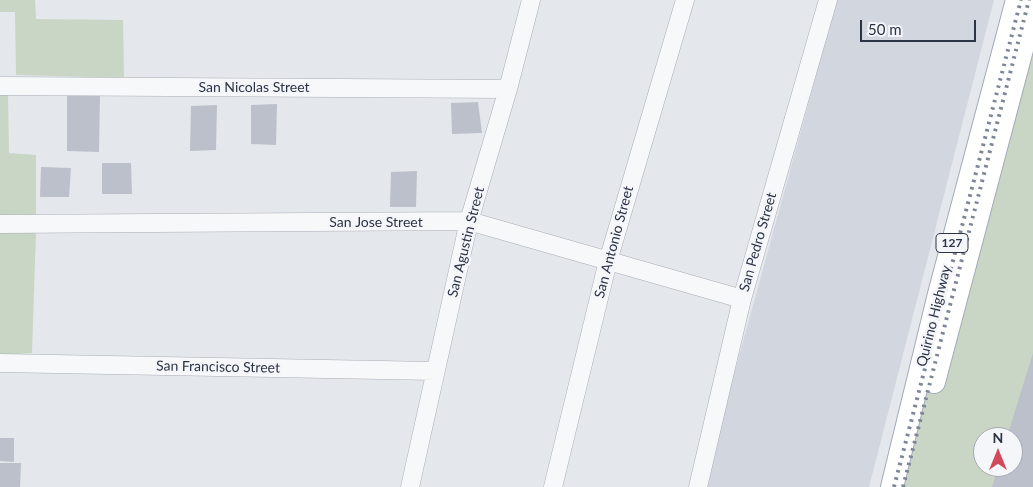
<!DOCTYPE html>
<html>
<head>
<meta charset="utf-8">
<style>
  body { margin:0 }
  #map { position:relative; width:1033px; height:487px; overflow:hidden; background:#e4e7ec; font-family:Lato,sans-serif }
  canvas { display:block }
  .north { position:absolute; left:973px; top:427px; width:50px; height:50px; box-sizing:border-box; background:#f4f6f9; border:1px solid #a4a8b1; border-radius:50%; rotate:0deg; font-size:14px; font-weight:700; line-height:20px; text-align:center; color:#2b3445 }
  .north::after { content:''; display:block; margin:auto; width:18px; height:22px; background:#d1495b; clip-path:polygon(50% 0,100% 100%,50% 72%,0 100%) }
  .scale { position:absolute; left:860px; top:20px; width:116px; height:22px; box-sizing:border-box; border:2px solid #2b3445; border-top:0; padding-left:6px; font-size:15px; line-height:18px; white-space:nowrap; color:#2b3445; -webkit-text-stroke:4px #f4f6f9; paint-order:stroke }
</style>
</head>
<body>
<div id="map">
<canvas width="1033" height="487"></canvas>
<div class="north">N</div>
<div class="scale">50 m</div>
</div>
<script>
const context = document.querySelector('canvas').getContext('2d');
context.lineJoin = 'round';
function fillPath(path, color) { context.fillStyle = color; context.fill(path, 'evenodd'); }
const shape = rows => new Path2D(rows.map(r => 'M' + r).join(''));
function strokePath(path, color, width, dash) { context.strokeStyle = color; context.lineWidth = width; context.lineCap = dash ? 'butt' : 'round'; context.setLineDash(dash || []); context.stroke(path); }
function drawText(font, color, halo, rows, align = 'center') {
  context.font = font + ' Lato,sans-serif'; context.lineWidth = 5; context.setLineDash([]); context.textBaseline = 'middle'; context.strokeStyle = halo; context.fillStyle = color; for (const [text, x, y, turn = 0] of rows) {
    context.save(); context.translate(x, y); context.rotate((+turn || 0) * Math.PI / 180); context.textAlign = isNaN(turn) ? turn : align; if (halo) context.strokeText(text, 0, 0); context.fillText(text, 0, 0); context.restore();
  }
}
fillPath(shape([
  [837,0,994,0,869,487,703,487]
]), '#d2d6de');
fillPath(shape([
  [0,0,35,0,36,19,123,20,124,78,16,75,15,12,0,12],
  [1033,0,1033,487,898,487],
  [983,437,1013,437,1013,467,983,467],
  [0,91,8,92,9,153,36,155,36,217,0,217],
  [36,232,32,353,0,355,0,233]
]), '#c9d6c5');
fillPath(shape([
  [67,95,100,95,99,152,67,151],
  [478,102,482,133,452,134,451,103],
  [277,104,276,145,251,144,251,105],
  [217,105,216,150,190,151,191,106],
  [102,163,131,163,132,194,102,194],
  [41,167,71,168,69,197,40,197],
  [417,171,416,207,390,207,391,172],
  [1033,353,1033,487,992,487,998,467,1013,467,1013,437,1007,437],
  [0,438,14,438,14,462,0,461],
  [0,463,21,463,20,487,0,487]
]), '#bbc0ca');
const minor = shape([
  [0,86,508,89],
  [0,224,469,221,742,299],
  [0,363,435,371],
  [410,487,469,221,508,89,531,0],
  [553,487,608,261,685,0],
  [698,487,742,299,828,0]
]);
const major = shape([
  [934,382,1033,8],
  [892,487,939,294,1017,0]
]);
strokePath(minor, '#a9aeb7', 19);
strokePath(major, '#a3abb8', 24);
strokePath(minor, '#f7f8fa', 18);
strokePath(major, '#fff', 22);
strokePath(shape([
  [894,487,1021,0],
  [903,487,1029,0]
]), '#7d8696', 4, [2.5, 5]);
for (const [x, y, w] of [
  [952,243,32]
]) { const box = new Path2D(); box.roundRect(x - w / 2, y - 9.5, w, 19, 4); context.fillStyle = '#f4f6f9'; context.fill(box); strokePath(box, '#2b3445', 1); }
drawText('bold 12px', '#2b3445', null, [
  ["127",952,243]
]);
drawText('14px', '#2b3445', '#f4f6f9', [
  ["San Nicolas Street",254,87],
  ["San Jose Street",376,222],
  ["San Agustin Street",466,242,-76],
  ["San Antonio Street",614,242,-75],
  ["San Pedro Street",758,242,-74],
  ["Quirino Highway",934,316,-76],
  ["San Francisco Street",218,367,1]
]);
</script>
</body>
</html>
